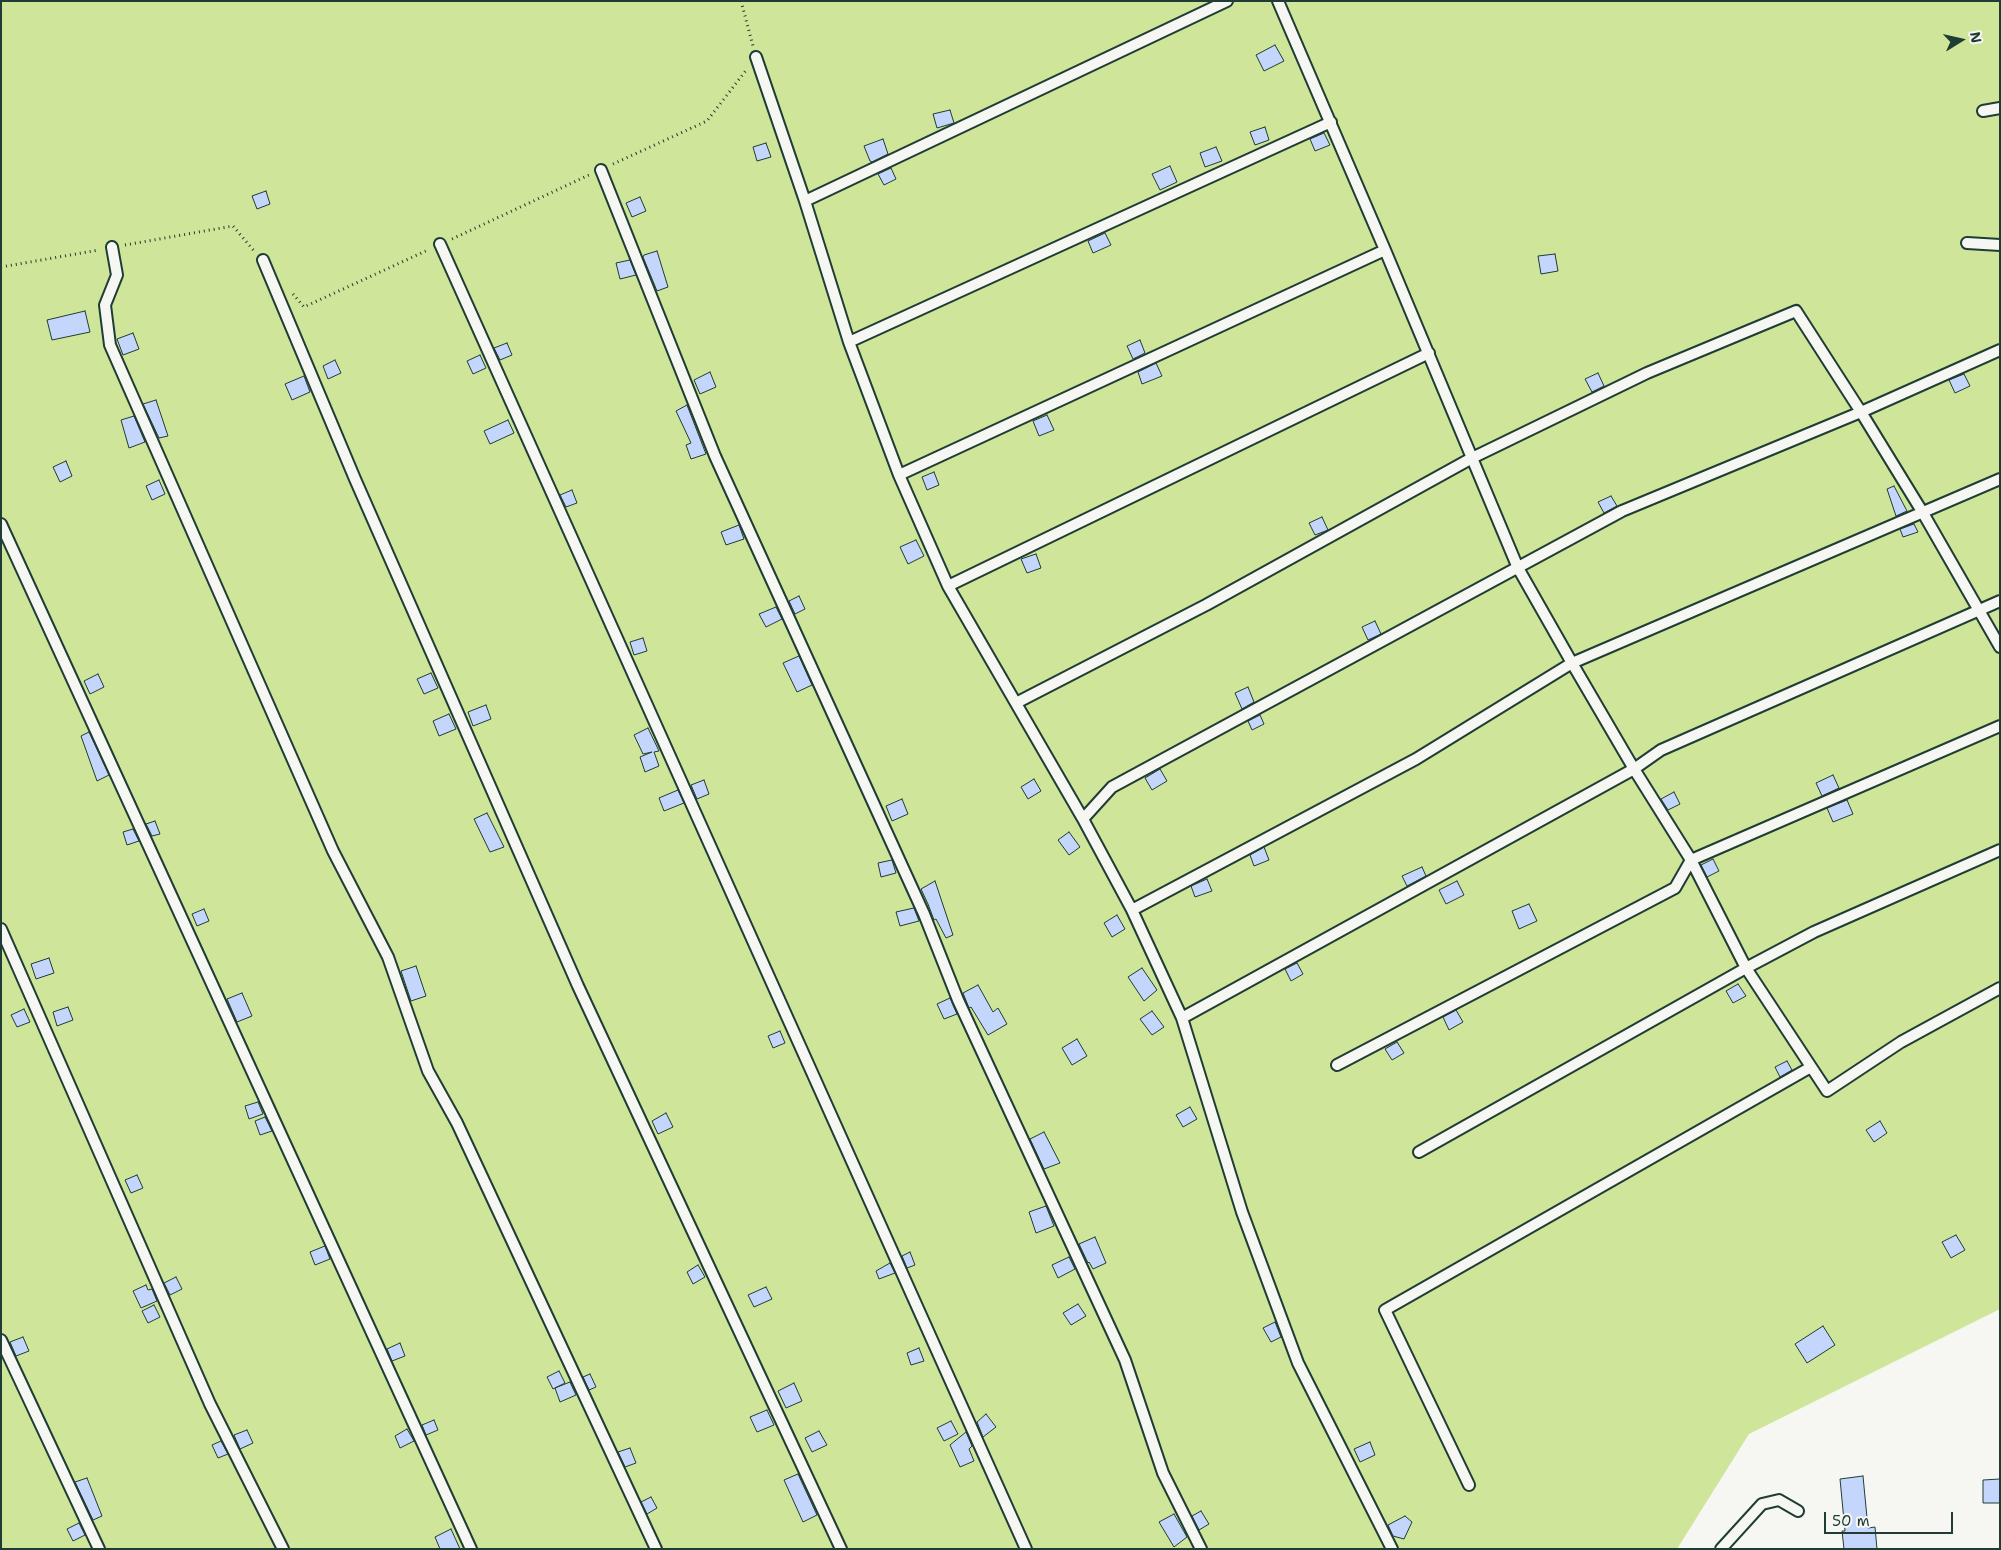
<!DOCTYPE html>
<html>
<head>
<meta charset="utf-8">
<style>
  body { margin:0 }
  #map { position:relative; width:2001px; height:1550px; overflow:hidden; background:#f6f6f2; font-family:"Shantell Sans",sans-serif }
  canvas { display:block }
  .frame { position:absolute; inset:0; border:2px solid #1f3d34; pointer-events:none }
  .north { position:absolute; left:1936px; top:15px; width:50px; height:50px; -webkit-text-stroke:4px #f6f6f2; paint-order:stroke; rotate:80deg; font-size:14px; font-weight:700; line-height:20px; text-align:center; color:#1f3d34 }
  .north::after { content:''; display:block; margin:auto; width:18px; height:22px; background:#1f3d34; clip-path:polygon(50% 0,100% 100%,50% 72%,0 100%) }
  .scale { position:absolute; left:1824px; top:1512px; width:129px; height:22px; box-sizing:border-box; border:2px solid #1f3d34; border-top:0; padding-left:6px; font-size:15px; line-height:18px; white-space:nowrap; color:#1f3d34; -webkit-text-stroke:4px #f6f6f2; paint-order:stroke }
</style>
</head>
<body>
<div id="map">
<canvas width="2001" height="1550"></canvas>
<div class="frame"></div>
<div class="north">N</div>
<div class="scale">50 m</div>
</div>
<script>
const context = document.querySelector('canvas').getContext('2d');
context.lineJoin = 'round';
function fillPath(path, color) { context.fillStyle = color; context.fill(path, 'evenodd'); }
const shape = rows => new Path2D(rows.map(r => 'M' + r).join(''));
function strokePath(path, color, width, dash) { context.strokeStyle = color; context.lineWidth = width; context.lineCap = dash ? 'butt' : 'round'; context.setLineDash(dash || []); context.stroke(path); }
fillPath(shape([
  [1,1,2000,1,2000,1309,1749,1434,1677,1549,1,1549]
]), '#cfe59a');
const building = shape([
  [1275,45,1284,61,1264,71,1256,55,1275,45],
  [950,110,954,123,937,128,933,114,950,110],
  [1265,127,1269,140,1255,145,1250,132,1265,127],
  [1324,133,1330,145,1315,151,1310,139,1324,133],
  [883,139,888,154,872,162,870,161,864,146,883,139],
  [766,143,771,157,757,161,753,147,766,143],
  [1216,147,1222,161,1205,167,1200,153,1216,147],
  [1170,166,1177,182,1160,190,1152,174,1170,166],
  [891,168,896,179,884,185,878,174,891,168],
  [266,191,270,204,257,209,252,196,266,191],
  [640,197,646,211,632,217,626,203,640,197],
  [1105,233,1111,245,1093,253,1088,241,1105,233],
  [657,251,668,287,657,291,643,257,644,255,657,251],
  [1555,254,1558,271,1541,274,1538,256,1555,254],
  [630,260,636,275,620,279,616,263,630,260],
  [85,311,90,332,52,340,47,320,85,311],
  [133,333,139,349,123,355,117,339,133,333],
  [1140,340,1145,353,1133,359,1127,346,1140,340],
  [507,343,512,355,500,360,494,348,507,343],
  [480,355,486,368,473,374,467,361,480,355],
  [335,360,341,373,328,379,323,366,335,360],
  [1156,363,1162,376,1142,384,1138,372,1156,363],
  [710,372,716,387,700,394,694,380,710,372],
  [1598,373,1604,386,1592,392,1585,379,1598,373],
  [1964,374,1970,386,1955,393,1949,380,1964,374],
  [304,376,310,392,292,400,285,384,304,376],
  [156,400,168,436,159,438,143,404,156,400],
  [687,405,706,454,691,459,686,445,691,443,676,411,687,405],
  [1047,415,1054,430,1039,436,1033,421,1047,415],
  [134,416,145,442,129,448,121,420,134,416],
  [508,420,514,433,490,444,484,431,508,420],
  [66,461,72,476,60,482,53,467,66,461],
  [934,472,939,485,927,490,922,477,934,472],
  [159,480,165,494,152,500,146,486,159,480],
  [1894,486,1907,511,1896,516,1887,489,1894,486],
  [572,490,577,503,566,507,560,495,572,490],
  [1611,496,1617,506,1604,513,1598,502,1611,496],
  [1322,517,1328,530,1315,535,1309,523,1322,517],
  [1914,524,1918,532,1903,537,1900,529,1914,524],
  [739,525,744,539,726,545,721,532,739,525],
  [916,540,924,556,908,564,900,547,916,540],
  [1036,554,1041,568,1027,573,1021,559,1036,554],
  [799,596,805,609,795,614,789,601,799,596],
  [776,607,782,619,766,627,759,614,776,607],
  [1375,621,1381,634,1368,640,1362,627,1375,621],
  [643,638,647,651,634,655,630,642,643,638],
  [799,656,812,685,797,692,783,663,799,656],
  [431,673,438,688,424,694,417,679,431,673],
  [98,674,104,687,90,694,84,681,98,674],
  [1248,687,1254,702,1242,709,1235,693,1248,687],
  [486,705,491,719,473,726,468,712,486,705],
  [449,714,456,729,439,736,433,721,449,714],
  [1260,715,1264,724,1252,730,1248,721,1260,715],
  [648,728,659,751,654,752,659,766,645,772,640,757,652,752,643,754,634,735,648,728],
  [89,732,109,775,97,781,81,736,89,732],
  [1160,769,1167,781,1152,790,1145,778,1160,769],
  [1833,775,1839,788,1822,796,1816,783,1833,775],
  [1034,779,1041,791,1028,799,1021,787,1034,779],
  [704,780,709,794,697,799,691,785,704,780],
  [678,790,684,803,664,811,659,798,678,790],
  [1674,792,1680,804,1668,810,1661,799,1674,792],
  [902,799,908,814,892,821,886,806,902,799],
  [1847,800,1853,814,1833,822,1827,808,1847,800],
  [487,813,504,847,490,852,474,819,487,813],
  [155,821,160,834,152,836,146,824,155,821],
  [133,829,139,841,127,845,123,832,133,829],
  [1069,832,1080,847,1069,855,1058,840,1069,832],
  [1264,847,1269,860,1254,866,1250,855,1264,847],
  [1713,859,1719,871,1707,877,1701,865,1713,859],
  [892,860,896,873,881,877,878,863,892,860],
  [1422,867,1426,876,1407,886,1402,876,1422,867],
  [1207,879,1212,891,1195,897,1191,886,1207,879],
  [935,881,953,935,946,938,936,919,934,920,928,904,921,889,935,881],
  [1457,881,1464,895,1446,904,1439,890,1457,881],
  [1529,904,1537,921,1519,929,1512,911,1529,904],
  [914,908,919,921,900,926,896,912,914,908],
  [204,909,209,921,197,926,192,914,204,909],
  [1117,915,1125,929,1112,937,1104,923,1117,915],
  [49,958,54,973,36,979,31,964,49,958],
  [1297,963,1303,974,1291,981,1285,969,1297,963],
  [416,966,426,996,411,1001,401,971,416,966],
  [1142,968,1157,990,1144,1001,1128,977,1142,968],
  [1738,984,1746,996,1733,1003,1726,991,1738,984],
  [978,985,993,1012,998,1008,1007,1024,988,1035,971,1007,969,1008,963,993,978,985],
  [242,993,252,1016,237,1022,227,999,242,993],
  [950,998,957,1014,944,1019,937,1004,950,998],
  [68,1007,73,1020,57,1026,53,1012,68,1007],
  [24,1009,30,1022,17,1027,11,1015,24,1009],
  [1456,1010,1463,1022,1449,1030,1443,1017,1456,1010],
  [1152,1011,1164,1027,1152,1035,1140,1019,1152,1011],
  [780,1031,785,1043,773,1048,768,1036,780,1031],
  [1077,1039,1087,1056,1072,1065,1062,1048,1077,1039],
  [1397,1042,1404,1053,1392,1060,1385,1049,1397,1042],
  [1787,1061,1792,1070,1780,1077,1775,1067,1787,1061],
  [258,1102,263,1114,249,1119,245,1106,258,1102],
  [1190,1107,1197,1119,1183,1127,1176,1115,1190,1107],
  [666,1113,673,1127,658,1134,652,1121,666,1113],
  [265,1117,272,1131,260,1135,255,1121,265,1117],
  [1880,1121,1887,1133,1874,1142,1866,1130,1880,1121],
  [1044,1132,1060,1163,1044,1169,1030,1139,1044,1132],
  [137,1175,143,1188,131,1193,125,1180,137,1175],
  [1046,1206,1054,1226,1036,1233,1029,1212,1046,1206],
  [1956,1235,1965,1250,1951,1258,1942,1242,1956,1235],
  [1095,1237,1106,1263,1093,1269,1089,1262,1088,1263,1079,1244,1095,1237],
  [325,1246,330,1259,315,1265,310,1252,325,1246],
  [910,1252,915,1265,907,1268,902,1256,910,1252],
  [1069,1257,1075,1269,1058,1278,1052,1265,1069,1257],
  [890,1263,895,1273,879,1279,876,1271,890,1263],
  [698,1265,705,1277,693,1284,687,1272,698,1265],
  [176,1277,182,1289,170,1295,164,1283,176,1277],
  [146,1285,148,1290,152,1289,157,1301,141,1308,133,1291,146,1285],
  [766,1287,772,1299,754,1307,748,1295,766,1287],
  [1078,1304,1086,1316,1071,1325,1063,1313,1078,1304],
  [154,1305,160,1317,148,1323,142,1311,154,1305],
  [1275,1322,1281,1337,1271,1342,1263,1328,1275,1322],
  [1823,1326,1835,1345,1807,1363,1795,1344,1823,1326],
  [23,1337,29,1351,16,1356,10,1342,23,1337],
  [400,1343,405,1356,392,1361,387,1349,400,1343],
  [919,1348,924,1361,911,1365,907,1353,919,1348],
  [559,1371,565,1383,553,1389,547,1377,559,1371],
  [590,1374,596,1387,589,1390,583,1377,590,1374],
  [570,1382,576,1395,560,1402,555,1388,570,1382],
  [794,1383,802,1401,786,1408,778,1391,794,1383],
  [767,1410,774,1425,757,1432,750,1417,767,1410],
  [986,1414,996,1427,983,1437,977,1422,986,1414],
  [434,1420,438,1430,426,1435,422,1425,434,1420],
  [951,1421,958,1434,944,1441,937,1428,951,1421],
  [407,1429,414,1441,400,1448,395,1436,407,1429],
  [247,1430,253,1443,240,1449,234,1435,247,1430],
  [819,1431,827,1445,812,1452,805,1438,819,1431],
  [966,1432,972,1446,969,1449,974,1461,960,1467,950,1445,966,1432],
  [221,1441,228,1454,218,1458,212,1445,221,1441],
  [1370,1442,1375,1455,1360,1462,1354,1449,1370,1442],
  [630,1448,636,1463,625,1467,618,1452,630,1448],
  [798,1474,817,1515,803,1522,784,1480,798,1474],
  [1863,1476,1868,1528,1875,1527,1877,1549,1844,1549,1842,1531,1845,1531,1840,1479,1863,1476],
  [87,1478,102,1516,93,1520,75,1482,87,1478],
  [2000,1479,2000,1503,1983,1503,1983,1480,2000,1479],
  [651,1497,657,1508,647,1514,641,1502,651,1497],
  [1201,1511,1209,1524,1199,1530,1192,1516,1201,1511],
  [1174,1514,1187,1537,1174,1547,1159,1522,1174,1514],
  [1405,1516,1412,1522,1404,1539,1393,1536,1388,1525,1405,1516],
  [79,1523,85,1535,73,1541,67,1529,79,1523],
  [451,1529,460,1549,440,1549,435,1537,451,1529]
]);
fillPath(building, '#c5d6fc');
strokePath(building, '#1f3d34', 1);
const lane = shape([
  [1278,1,1385,250,1518,568,1572,663,1634,769,1182,1018,1132,910,1416,759,1572,663,2000,479],
  [756,57,805,201,849,342,899,475,948,586,1083,819],
  [1983,111,2000,108],
  [601,170,715,456,924,914,958,1000,1125,1360,1163,1473,1201,1549],
  [805,201,1227,1],
  [1967,243,2000,245],
  [440,244,1026,1549],
  [112,247,117,275,105,305,110,345,333,851,388,957,428,1071,457,1123,656,1549],
  [263,260,355,479,578,986,841,1549],
  [849,342,1331,122],
  [2000,350,1861,412,1923,513,2000,647],
  [899,475,1385,250],
  [1,524,471,1549],
  [948,586,1429,353],
  [2000,601,1661,750,1634,769,1691,860,1746,968,1814,932,2000,850],
  [1016,703,1206,605,1472,458,1647,373,1796,311,1861,412,1622,511,1112,787,1083,819,1132,910],
  [1,929,210,1404,283,1549],
  [1182,1018,1242,1212,1298,1363,1392,1549],
  [1337,1065,1675,888,1691,860,2000,726],
  [1419,1152,1746,968,1827,1091,1901,1042,2000,988],
  [1,1340,99,1549],
  [1469,1485,1385,1310,1811,1067],
  [1721,1549,1762,1504,1779,1500,1798,1511]
]);
strokePath(lane, '#1f3d34', 14);
strokePath(shape([
  [741,1,753,46],
  [613,164,707,121,747,69],
  [452,239,589,175],
  [125,245,233,226,255,252],
  [1,267,99,250],
  [293,294,304,307,428,250]
]), '#1f3d34', 3, [1, 4]);
strokePath(lane, '#f6f6f2', 10);
</script>
</body>
</html>
